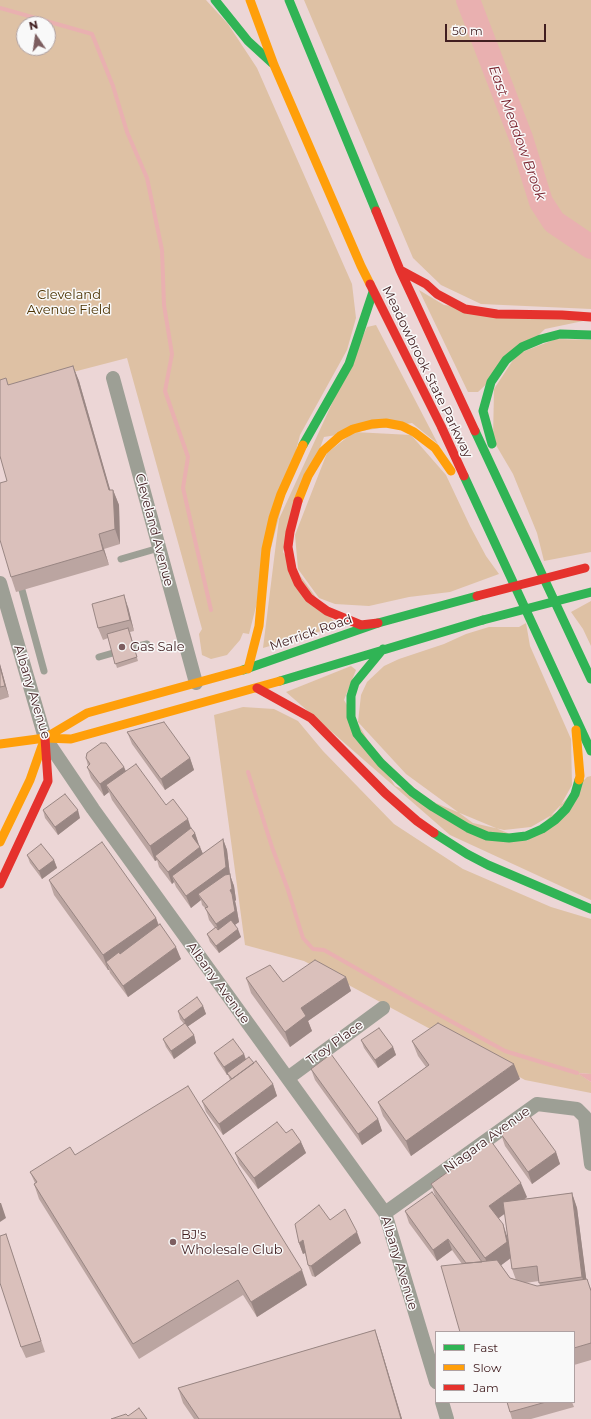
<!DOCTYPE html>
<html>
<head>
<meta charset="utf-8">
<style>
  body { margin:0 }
  #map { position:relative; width:591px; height:1419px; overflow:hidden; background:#ecd6d6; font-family:Montserrat,sans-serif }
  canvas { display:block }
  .legend { position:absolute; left:435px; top:1331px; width:140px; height:72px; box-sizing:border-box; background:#f9f9f9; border:1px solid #afa1a2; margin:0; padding:5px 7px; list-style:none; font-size:12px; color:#411e20 }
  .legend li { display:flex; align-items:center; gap:8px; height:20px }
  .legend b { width:20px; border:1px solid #afa1a2 }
  .north { position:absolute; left:16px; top:16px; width:40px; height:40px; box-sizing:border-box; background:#f9f9f9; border:1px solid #afa1a2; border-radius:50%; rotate:347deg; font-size:11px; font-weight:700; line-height:16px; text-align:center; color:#411e20 }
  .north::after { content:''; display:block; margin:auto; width:14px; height:18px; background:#7d5e60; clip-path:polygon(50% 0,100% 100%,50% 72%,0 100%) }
  .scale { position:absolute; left:445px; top:24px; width:101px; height:18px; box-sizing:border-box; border:2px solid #411e20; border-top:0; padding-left:5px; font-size:12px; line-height:14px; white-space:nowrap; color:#411e20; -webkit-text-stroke:3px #f9f9f9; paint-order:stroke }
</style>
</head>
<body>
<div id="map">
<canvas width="591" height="1419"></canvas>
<ul class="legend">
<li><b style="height:5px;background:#30b455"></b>Fast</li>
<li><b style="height:5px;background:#ff9f0a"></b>Slow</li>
<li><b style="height:5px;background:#e5322d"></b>Jam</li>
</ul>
<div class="north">N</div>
<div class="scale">50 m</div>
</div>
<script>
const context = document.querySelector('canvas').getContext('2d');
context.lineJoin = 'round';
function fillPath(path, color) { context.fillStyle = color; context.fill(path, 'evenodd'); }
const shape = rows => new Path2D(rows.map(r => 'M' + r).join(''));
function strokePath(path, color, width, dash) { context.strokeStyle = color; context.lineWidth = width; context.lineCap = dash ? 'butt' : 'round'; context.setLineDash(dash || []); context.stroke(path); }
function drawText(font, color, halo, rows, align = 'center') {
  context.font = font + ' Montserrat,sans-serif'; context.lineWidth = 3; context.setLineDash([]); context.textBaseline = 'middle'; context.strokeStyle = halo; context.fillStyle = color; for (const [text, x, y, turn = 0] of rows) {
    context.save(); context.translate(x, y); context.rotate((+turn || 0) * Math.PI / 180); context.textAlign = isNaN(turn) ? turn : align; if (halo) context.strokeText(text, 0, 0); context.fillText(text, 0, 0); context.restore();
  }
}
fillPath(shape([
  [0,0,206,0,228,24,257,68,352,284,356,318,347,350,300,435,249,634,243,633,240,640,227,655,211,659,202,655,199,634,202,629,127,358,0,391],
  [24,24,48,24,48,48,24,48],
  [304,0,591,0,591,309,481,304,441,285,413,258],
  [419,290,444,305,583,321,545,329,478,392,468,392],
  [376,325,438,444,412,423,324,437,283,552,334,622,333,626,328,629,263,648,279,519,367,327],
  [556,339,591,340,591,552,544,561,537,533,513,474,493,440,494,389,517,354],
  [354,432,411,435,446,475,470,526,486,556,499,574,450,592,409,597,369,606,335,604,319,598,298,569,295,535,327,453],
  [591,601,591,646,583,629,571,612],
  [526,623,530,646,571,739,572,785,557,812,531,827,504,830,473,823,406,774,358,722,361,695,367,682,384,666,399,659,444,644,466,634,489,627,519,627],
  [351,666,356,670,344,700,395,786,527,841,587,777,591,776,591,900,450,835,286,692],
  [243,707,274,709,298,721,323,751,394,824,463,869,551,907,591,919,591,1074,578,1073,591,1082,591,1093,525,1080,304,961,245,945,214,715]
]), '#dec1a4');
fillPath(shape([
  [577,1073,591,1074,591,1082]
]), '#e9b0b0');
strokePath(shape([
  [0,8,92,34,113,86,127,132,147,178,162,250,164,305,172,354,165,391,188,457,183,488,211,610],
  [248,772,272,847,288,890,303,938,313,949,324,950,398,992,505,1051,577,1073]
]), '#e9b0b0', 4);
strokePath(shape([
  [468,0,521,138,541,202,554,222,591,247]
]), '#e9b0b0', 24);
strokePath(shape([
  [121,559,159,548],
  [22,590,44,671],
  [134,647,147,644],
  [99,657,113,653]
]), '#9d9f95', 7);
strokePath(shape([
  [113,378,196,683],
  [0,583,45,738,93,809,385,1213,436,1382],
  [288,1078,383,1008],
  [385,1213,537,1104,577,1109,585,1117,591,1164],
  [442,1402,447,1419]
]), '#9d9f95', 14);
strokePath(shape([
  [215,0,248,41,272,63],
  [289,0,376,211],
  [475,431,591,679],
  [492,444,483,411,491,382,506,360,522,347,541,339,560,334,591,335],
  [303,445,349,364,373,292],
  [464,476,591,751],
  [383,649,355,683,351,696,351,717,357,734,381,763,412,792,433,807,468,828,487,836,509,838,526,836,542,829,555,820,566,809,575,794,579,780],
  [243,670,378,623,477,596],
  [280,681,483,620],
  [434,833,467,854,488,865,591,909]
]), '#30b455', 9);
strokePath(shape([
  [250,0,274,65,361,266,370,284],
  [298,501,308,476,323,451,340,436,353,429,372,424,386,423,402,426,414,432,435,448,451,471],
  [248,669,259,626,266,549,273,518,281,494,303,445],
  [576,730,580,776,579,780],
  [45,738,87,713,243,670],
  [0,744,45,738,71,739,280,681],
  [0,842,30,780,42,746]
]), '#ff9f0a', 9);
strokePath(shape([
  [376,211,400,270,475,431],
  [400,270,426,284,437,294,465,309,497,314,562,315,591,317],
  [370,284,441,426,464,476],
  [298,501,290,532,288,547,292,569,298,583,309,598,327,611,361,625,378,623],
  [257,688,311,718,385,793,417,821,434,833],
  [0,884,48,781,45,738]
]), '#e5322d', 9);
strokePath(shape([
  [483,620,591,592]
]), '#30b455', 9);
strokePath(shape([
  [477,596,585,568]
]), '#e5322d', 9);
fillPath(shape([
  [73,366,79,381,110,490,113,490,119,505,120,544,104,549,109,565,16,592,11,577,7,481,1,459,0,459,0,380,9,385],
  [128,607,134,631,130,632,138,661,117,668,108,638,103,640,98,628],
  [0,664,9,697,0,700],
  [127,732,190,758,194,770,165,790,132,744],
  [86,758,124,767,126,771,166,805,195,833,199,845,200,847,203,854,223,839,227,850,230,875,234,886,236,900,235,901,236,905,239,922,235,925,241,937,219,953,210,942,207,934,215,928,209,920,206,909,202,905,201,900,191,908,176,887,174,882,172,884,159,867,157,860,155,861,112,800,109,792,104,796,91,778,87,767,88,766],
  [43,810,80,818,58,835,45,818],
  [27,855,54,860,57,868,42,879,30,863],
  [49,880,156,918,159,925,181,959,128,997,110,973,109,970,108,970,54,895],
  [346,977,351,991,308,1021,312,1031,290,1047,251,993,246,978,283,982],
  [203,1006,206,1014,187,1027,194,1035,196,1043,174,1059,166,1047,163,1039,184,1024,180,1019,178,1011],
  [361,1040,393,1047,396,1055,378,1068,364,1048],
  [412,1041,520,1079,411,1156,383,1116,378,1102,426,1067,418,1056],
  [214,1053,244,1054,246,1059,254,1063,273,1084,277,1096,223,1135,206,1112,202,1101,230,1080,228,1075,227,1075,217,1060],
  [311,1069,378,1119,382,1131,362,1145,315,1080],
  [286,1133,301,1142,306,1153,258,1189,239,1164,235,1153],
  [501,1134,556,1152,560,1164,532,1184,505,1146],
  [75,1155,307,1285,257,1317,243,1295,139,1359,39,1199,34,1184,35,1183,30,1172],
  [431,1184,527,1197,525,1199,572,1193,577,1208,586,1279,591,1289,591,1360,574,1365,574,1332,462,1264,452,1250,437,1261,409,1223,405,1211,436,1198],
  [505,1213,508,1239,498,1218],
  [511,1258,512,1269,516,1280,510,1278,501,1265],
  [539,1281,540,1286,537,1286,525,1283],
  [330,1220,361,1243,315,1277,312,1276,308,1265,305,1253,303,1254,299,1243],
  [10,1246,45,1352,26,1358,21,1347],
  [375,1330,380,1345,402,1419,194,1419,183,1403,178,1388],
  [507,1402,572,1402,574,1407,531,1419,512,1419]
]), '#bba5a1');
fillPath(shape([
  [73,366,79,381,114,503,113,490,119,505,120,544,115,529,109,490],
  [99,534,104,549,109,565,103,550],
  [124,595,128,607,134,631,130,620],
  [0,664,9,697,5,686,0,667],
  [190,758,194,770,165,790,161,779],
  [124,767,128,778,106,785,109,792,104,796,100,784],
  [78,810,80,818,58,835,55,827],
  [188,819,193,834,155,856,157,860,155,861,150,846],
  [195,833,199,845,196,847,192,836],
  [223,839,227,850,230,875,234,886,236,900,235,901,236,905,239,922,220,935,216,924,235,911,198,894,201,900,191,908,186,896],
  [200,847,205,859,172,876,174,882,172,884,168,872],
  [54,860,57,868,42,879,39,871],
  [156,918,161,933,106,962,109,970,108,970,103,955],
  [238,929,241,937,219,953,216,946],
  [176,947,181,959,128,997,123,986],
  [346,977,351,991,308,1021,312,1031,290,1047,285,1032,301,1008],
  [203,1006,206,1014,187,1027,184,1020],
  [194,1035,196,1043,174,1059,171,1051],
  [393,1047,396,1055,378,1068,375,1060],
  [244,1054,246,1061,227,1073,228,1075,227,1075,224,1067],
  [514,1064,520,1079,411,1156,406,1141],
  [273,1084,277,1096,223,1135,219,1124],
  [378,1119,382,1131,362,1145,358,1134],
  [301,1142,306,1153,258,1189,254,1178],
  [556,1152,560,1164,532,1184,528,1172],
  [521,1183,527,1197,495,1221,489,1206],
  [572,1193,577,1208,588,1292,582,1277],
  [0,1203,1,1203,6,1218,0,1222],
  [503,1224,508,1239,512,1257,491,1273,485,1258],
  [357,1232,361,1243,315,1277,311,1266],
  [448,1239,452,1250,437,1261,433,1250],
  [303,1240,307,1252,303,1254,299,1243],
  [302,1270,307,1285,257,1317,251,1302],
  [375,1330,380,1345,402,1419,401,1419]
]), '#998683');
const building = shape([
  [73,366,109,490,113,490,115,529,99,534,103,550,11,577,0,540,0,483,7,481,0,456,0,380,6,378,8,385,73,366],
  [124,595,130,620,98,628,92,604,124,595],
  [128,628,137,657,115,664,107,634,128,628],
  [0,667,5,686,0,687,0,667],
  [164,722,190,758,161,779,127,732,164,722],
  [101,743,106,743,124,767,100,784,87,767,90,764,86,758,87,753,101,743],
  [136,764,166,805,173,799,188,819,150,846,106,785,136,764],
  [65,794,78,810,55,827,43,810,65,794],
  [191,828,195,833,192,836,200,847,168,872,155,856,191,828],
  [223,839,226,867,186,896,172,876,223,839],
  [102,842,156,918,103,955,49,880,102,842],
  [41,844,54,860,39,871,27,855,41,844],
  [230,874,232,889,230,890,232,894,235,911,216,924,205,908,208,907,198,894,225,875,230,874],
  [231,920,238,929,216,946,207,934,216,927,218,930,231,920],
  [160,924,176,947,123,986,106,962,119,952,120,954,160,924],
  [315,960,346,977,301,1008,306,1016,285,1032,246,978,270,965,283,982,315,960],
  [197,997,203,1006,184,1020,178,1011,197,997],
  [185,1023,194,1035,171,1051,163,1039,185,1023],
  [438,1023,514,1064,406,1141,378,1102,429,1065,412,1041,438,1023],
  [379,1028,393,1047,375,1060,361,1040,379,1028],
  [233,1039,244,1054,224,1067,214,1053,233,1039],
  [331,1054,378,1119,358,1134,311,1069,331,1054],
  [249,1057,254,1063,232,1079,227,1073,249,1057],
  [256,1061,273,1084,219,1124,202,1101,256,1061],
  [188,1086,302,1270,251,1302,238,1280,133,1344,34,1184,37,1182,30,1172,70,1147,75,1155,188,1086],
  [529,1115,556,1152,528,1172,501,1134,529,1115],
  [277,1122,286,1133,292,1129,301,1142,254,1178,235,1153,277,1122],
  [491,1141,521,1183,489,1206,503,1224,507,1242,485,1258,431,1184,491,1141],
  [432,1192,482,1262,466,1263,448,1239,433,1250,405,1211,432,1192],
  [572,1193,582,1277,539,1283,537,1266,512,1269,503,1202,572,1193],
  [319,1205,330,1220,345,1209,357,1232,311,1266,308,1265,303,1240,299,1243,295,1224,319,1205],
  [6,1234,41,1341,21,1347,0,1283,0,1236,6,1234],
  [497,1260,510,1278,537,1286,587,1279,591,1291,591,1343,574,1348,574,1332,460,1332,441,1266,497,1260],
  [375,1330,401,1419,199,1419,178,1388,375,1330],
  [507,1402,546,1402,510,1412,507,1402],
  [139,1408,147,1419,111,1419,126,1414,128,1416,139,1408]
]);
fillPath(building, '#dac0bb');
strokePath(building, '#998683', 1);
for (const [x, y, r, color] of [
  [122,647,4,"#7d5e60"],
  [173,1242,4,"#7d5e60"]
]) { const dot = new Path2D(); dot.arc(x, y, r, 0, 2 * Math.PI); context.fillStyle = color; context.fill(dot); strokePath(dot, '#f9f9f9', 1.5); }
drawText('13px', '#4b3200', '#f9f9f9', [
  ["Cleveland",69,295],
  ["Avenue Field",69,310]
]);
drawText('13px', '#411e20', '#f9f9f9', [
  ["Meadowbrook State Parkway",427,372,64],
  ["Cleveland Avenue",154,530,75],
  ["Merrick Road",311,633,-19],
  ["Albany Avenue",32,692,73],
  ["Albany Avenue",218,983,54],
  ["Troy Place",335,1043,-36],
  ["Niagara Avenue",487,1140,-36],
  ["Albany Avenue",399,1263,73]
]);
drawText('13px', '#411e20', '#f9f9f9', [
  ["Gas Sale",130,647],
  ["BJ's",181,1235],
  ["Wholesale Club",181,1250]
], 'left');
drawText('italic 14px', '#79232e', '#f9f9f9', [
  ["East Meadow Brook",517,133,70]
]);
</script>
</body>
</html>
